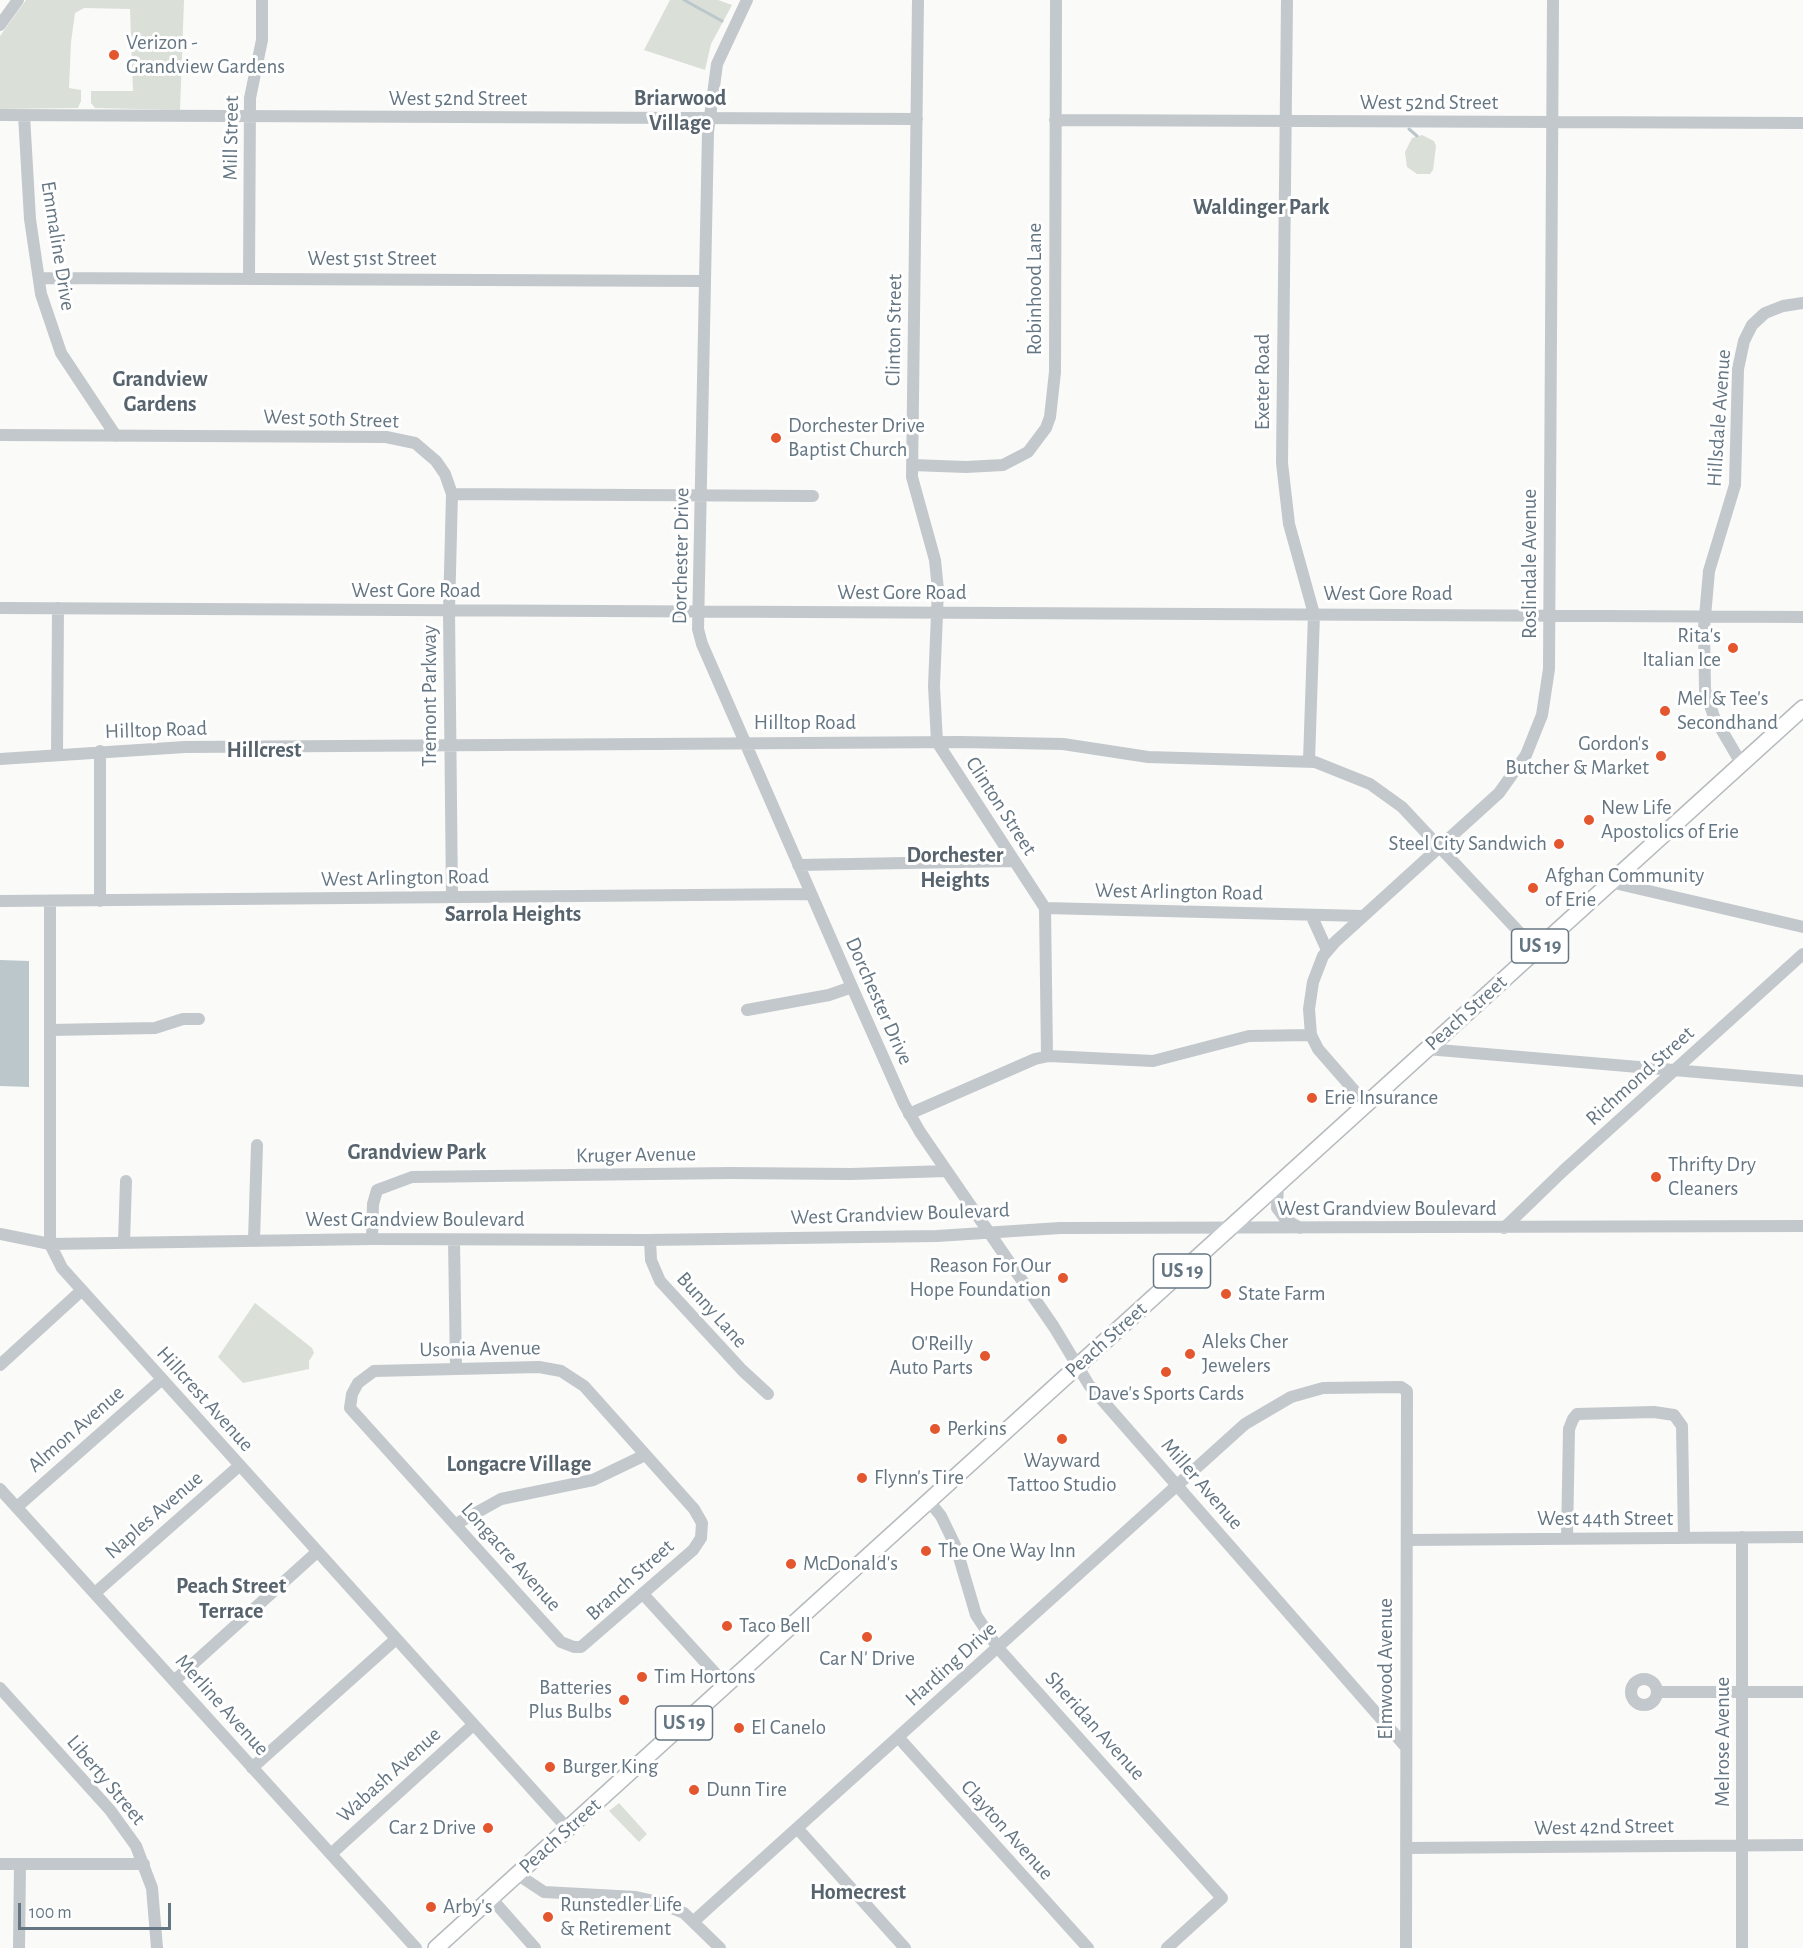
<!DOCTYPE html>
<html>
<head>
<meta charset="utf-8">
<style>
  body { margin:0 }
  #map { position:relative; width:1803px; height:1948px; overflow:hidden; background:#fafaf8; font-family:"Alegreya Sans",sans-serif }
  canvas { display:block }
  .scale { position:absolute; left:18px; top:1903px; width:153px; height:27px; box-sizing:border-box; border:3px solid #657683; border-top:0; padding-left:8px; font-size:18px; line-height:21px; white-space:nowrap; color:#657683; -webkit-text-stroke:4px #fff; paint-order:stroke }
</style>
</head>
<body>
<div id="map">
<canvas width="1803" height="1948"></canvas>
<div class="scale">100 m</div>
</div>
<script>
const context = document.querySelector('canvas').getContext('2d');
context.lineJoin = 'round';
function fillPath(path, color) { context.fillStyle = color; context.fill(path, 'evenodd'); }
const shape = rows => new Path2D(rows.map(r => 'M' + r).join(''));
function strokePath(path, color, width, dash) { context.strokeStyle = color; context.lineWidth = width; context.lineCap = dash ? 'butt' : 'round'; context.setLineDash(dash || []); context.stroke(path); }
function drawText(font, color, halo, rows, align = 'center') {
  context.font = font + ' "Alegreya Sans",sans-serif'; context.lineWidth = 6; context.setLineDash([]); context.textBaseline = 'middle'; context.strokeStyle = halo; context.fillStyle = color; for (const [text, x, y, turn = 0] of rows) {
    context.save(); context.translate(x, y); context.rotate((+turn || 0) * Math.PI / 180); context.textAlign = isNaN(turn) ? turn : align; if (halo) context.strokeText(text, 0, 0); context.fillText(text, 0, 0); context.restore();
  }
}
fillPath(shape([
  [26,0,184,0,180,110,95,108,91,103,91,91,133,91,130,9,84,8,75,13,71,42,69,88,81,90,81,101,78,108,0,109,0,36],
  [670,0,718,0,732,5,711,44,705,70,644,50],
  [1422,135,1434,141,1436,146,1433,170,1430,174,1417,174,1407,167,1405,152,1412,138],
  [255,1303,312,1348,314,1353,309,1361,309,1369,243,1383,218,1357],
  [619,1803,647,1834,639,1842,609,1811]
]), '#dadfd7');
fillPath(shape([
  [0,960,29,961,29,1087,0,1086]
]), '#bbc7cb');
strokePath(shape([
  [684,0,722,21],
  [1409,129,1417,136]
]), '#bbc7cb', 3);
const major = shape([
  [436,1948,1803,708]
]);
strokePath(major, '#b5babe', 18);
strokePath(shape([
  [747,0,717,64,708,132,698,629,702,644,852,987,904,1104,920,1132,1054,1327,1089,1385,1405,1746],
  [918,0,912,477,935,560,938,590,934,686,937,742,1045,908,1047,1056],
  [1287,0,1282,463,1289,524,1314,614,1309,761],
  [0,25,18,0],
  [0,115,917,119],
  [24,115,30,219,41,294,61,353,116,436],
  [1055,120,1803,123],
  [249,277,250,98,262,40,262,0],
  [39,278,705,281],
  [0,435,386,437,415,443,436,461,445,474,452,494,449,611,452,897],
  [912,465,966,467,1003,465,1028,452,1046,428,1050,417,1055,372,1056,0],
  [452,494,813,496],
  [0,608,1803,617],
  [100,751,100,901],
  [57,755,58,608],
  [0,759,185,747,961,742,1063,744,1148,757,1315,762,1370,784,1402,807,1536,950],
  [1741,763,1714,717,1705,690,1704,628,1709,571,1735,485,1738,369,1744,341,1752,325,1765,313,1783,306,1803,303],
  [798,865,1014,861],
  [1610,882,1803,927],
  [0,901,811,894],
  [50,901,50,1244,62,1268,568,1829],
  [1045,908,1363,916],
  [1312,917,1327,950],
  [747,1010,829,995,852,987],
  [50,1030,155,1028,183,1019,199,1019],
  [1311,1035,1309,1009,1313,982,1323,956,1335,942,1499,793,1526,755,1542,715,1549,669,1553,0],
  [1427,1049,1803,1081],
  [909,1114,1035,1059,1049,1056,1153,1061,1249,1036,1311,1035,1318,1049,1366,1104],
  [1278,1184,1277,1208,1286,1220,1300,1228],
  [1504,1228,1563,1171,1803,954],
  [0,1234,50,1244,372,1239,647,1240,937,1236,1060,1228,1803,1226],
  [372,1239,373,1204,377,1190,412,1177,730,1173,851,1174,947,1171],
  [254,1240,257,1145],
  [454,1240,456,1369],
  [650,1240,651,1260,660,1281,742,1370,768,1394],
  [124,1242,126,1181],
  [0,1365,81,1291],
  [539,1367,561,1371,584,1386,694,1509,702,1523,701,1538,693,1550,581,1647,574,1647,561,1642,350,1408,352,1394,358,1383,374,1371,539,1367],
  [0,1489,416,1948],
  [929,1501,941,1516,956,1547,976,1615,998,1648,1222,1898,1167,1948],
  [17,1507,161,1380],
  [456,1524,501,1499,593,1480,645,1455],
  [1742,1537,1742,1948],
  [1567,1538,1569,1429,1573,1419,1577,1414,1654,1412,1674,1415,1682,1426,1684,1538],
  [1407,1540,1803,1537],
  [95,1593,239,1466],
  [643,1594,726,1685],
  '1631 1692a13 13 0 1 1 26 0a13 13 0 1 1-26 0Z',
  [174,1681,317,1552],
  [0,1688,110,1810,136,1846,152,1888,157,1948],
  [1657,1692,1803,1692],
  [898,1737,1088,1948],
  [252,1768,396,1639],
  [797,1828,905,1948],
  [1406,1848,1803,1845],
  [331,1854,473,1725],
  [0,1864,144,1864],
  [517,1874,544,1892,636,1897,654,1901,684,1913,720,1948],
  [491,1898,535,1948],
  [694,1921,1245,1424,1291,1397,1323,1388,1401,1387,1407,1391,1406,1948],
  [19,1948,20,1864]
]), '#c3c8cc', 12);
strokePath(major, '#fff', 15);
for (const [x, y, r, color] of [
  [114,55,6,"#e4572e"],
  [776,438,6,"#e4572e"],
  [1733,648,6,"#e4572e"],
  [1665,711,6,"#e4572e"],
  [1661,756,6,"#e4572e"],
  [1589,820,6,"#e4572e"],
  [1559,844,6,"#e4572e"],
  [1533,888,6,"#e4572e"],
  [1312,1098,6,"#e4572e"],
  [1656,1177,6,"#e4572e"],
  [1063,1278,6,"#e4572e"],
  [1226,1294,6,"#e4572e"],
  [1190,1354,6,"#e4572e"],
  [985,1356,6,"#e4572e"],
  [1166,1372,6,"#e4572e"],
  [935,1429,6,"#e4572e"],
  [1062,1439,6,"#e4572e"],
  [862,1478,6,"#e4572e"],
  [926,1551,6,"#e4572e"],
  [791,1564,6,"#e4572e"],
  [727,1626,6,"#e4572e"],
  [867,1637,6,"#e4572e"],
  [642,1677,6,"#e4572e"],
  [624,1700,6,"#e4572e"],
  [739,1728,6,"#e4572e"],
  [550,1767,6,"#e4572e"],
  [694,1790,6,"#e4572e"],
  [488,1828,6,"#e4572e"],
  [431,1907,6,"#e4572e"],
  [548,1917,6,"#e4572e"]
]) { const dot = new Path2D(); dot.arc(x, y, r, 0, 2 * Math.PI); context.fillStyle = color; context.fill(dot); strokePath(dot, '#fff', 2); }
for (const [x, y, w] of [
  [1540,946,57],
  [1182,1271,57],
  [684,1723,57]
]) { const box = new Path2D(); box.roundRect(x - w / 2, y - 17, w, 34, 4.5); context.fillStyle = '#fff'; context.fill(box); strokePath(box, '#657683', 1.5); }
drawText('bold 20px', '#657683', null, [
  ["US 19",1540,946],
  ["US 19",1182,1271],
  ["US 19",684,1723]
]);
drawText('21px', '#657683', '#fff', [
  ["Verizon -",126,43],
  ["Grandview Gardens",126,67],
  ["Dorchester Drive",788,426],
  ["Baptist Church",788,450],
  ["Rita's",1721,636,"right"],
  ["Italian Ice",1721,660,"right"],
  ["Mel & Tee's",1677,699],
  ["Secondhand",1677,723],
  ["Gordon's",1649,744,"right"],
  ["Butcher & Market",1649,768,"right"],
  ["New Life",1601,808],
  ["Apostolics of Erie",1601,832],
  ["Steel City Sandwich",1547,844,"right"],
  ["Afghan Community",1545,876],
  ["of Erie",1545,900],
  ["Erie Insurance",1324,1098],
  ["Thrifty Dry",1668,1165],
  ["Cleaners",1668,1189],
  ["Reason For Our",1051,1266,"right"],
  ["Hope Foundation",1051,1290,"right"],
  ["State Farm",1238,1294],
  ["Aleks Cher",1202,1342],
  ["Jewelers",1202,1366],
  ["O'Reilly",973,1344,"right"],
  ["Auto Parts",973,1368,"right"],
  ["Dave's Sports Cards",1166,1394,"center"],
  ["Perkins",947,1429],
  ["Wayward",1062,1461,"center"],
  ["Tattoo Studio",1062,1485,"center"],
  ["Flynn's Tire",874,1478],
  ["The One Way Inn",938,1551],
  ["McDonald's",803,1564],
  ["Taco Bell",739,1626],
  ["Car N' Drive",867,1659,"center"],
  ["Tim Hortons",654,1677],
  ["Batteries",612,1688,"right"],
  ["Plus Bulbs",612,1712,"right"],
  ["El Canelo",751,1728],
  ["Burger King",562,1767],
  ["Dunn Tire",706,1790],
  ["Car 2 Drive",476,1828,"right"],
  ["Runstedler Life",560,1905],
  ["& Retirement",560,1929],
  ["Arby's",443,1907]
], 'left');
drawText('21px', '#657683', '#fff', [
  ["West 52nd Street",458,99],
  ["West 52nd Street",1429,103],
  ["Mill Street",231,138,-89],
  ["Emmaline Drive",58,246,81],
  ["West 51st Street",372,259],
  ["Robinhood Lane",1035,289,-90],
  ["Clinton Street",894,330,-89],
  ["Exeter Road",1263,382,-90],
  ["Hillsdale Avenue",1719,418,-86],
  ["West 50th Street",331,419,2],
  ["Dorchester Drive",681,556,-89],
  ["Roslindale Avenue",1530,564,-90],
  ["West Gore Road",416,591],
  ["West Gore Road",902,593],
  ["West Gore Road",1388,594],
  ["Tremont Parkway",430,696,-90],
  ["Hilltop Road",805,723],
  ["Hilltop Road",156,730,-2],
  ["Clinton Street",1001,806,57],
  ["West Arlington Road",405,878,-1],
  ["West Arlington Road",1179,892,1],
  ["Dorchester Drive",879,1001,66],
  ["Peach Street",1466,1013,-42],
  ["Richmond Street",1640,1076,-42],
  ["Kruger Avenue",636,1155,-1],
  ["West Grandview Boulevard",1387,1209],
  ["West Grandview Boulevard",900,1214,-2],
  ["West Grandview Boulevard",415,1220],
  ["Bunny Lane",712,1310,48],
  ["Peach Street",1106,1340,-42],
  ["Usonia Avenue",480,1349,-1],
  ["Hillcrest Avenue",205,1399,48],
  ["Almon Avenue",76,1429,-41],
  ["Miller Avenue",1202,1484,49],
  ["Naples Avenue",154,1515,-41],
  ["West 44th Street",1605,1519],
  ["Longacre Avenue",511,1557,48],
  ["Branch Street",630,1580,-42],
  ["Harding Drive",951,1664,-42],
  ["Elmwood Avenue",1386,1669,-90],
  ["Merline Avenue",222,1705,48],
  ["Sheridan Avenue",1095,1726,48],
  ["Melrose Avenue",1723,1742,-90],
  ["Wabash Avenue",389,1775,-42],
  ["Liberty Street",106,1780,50],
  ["West 42nd Street",1604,1827,-1],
  ["Clayton Avenue",1007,1830,48],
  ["Peach Street",560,1836,-42]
]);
drawText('bold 22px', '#57646e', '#fff', [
  ["Briarwood",680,98],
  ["Village",680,123],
  ["Waldinger Park",1261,207],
  ["Grandview",160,379],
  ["Gardens",160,404],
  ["Hillcrest",264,750],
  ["Dorchester",955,855],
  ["Heights",955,880],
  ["Sarrola Heights",513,914],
  ["Grandview Park",417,1152],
  ["Longacre Village",519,1464],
  ["Peach Street",231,1586],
  ["Terrace",231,1611],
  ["Homecrest",858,1892]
]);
</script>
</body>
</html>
